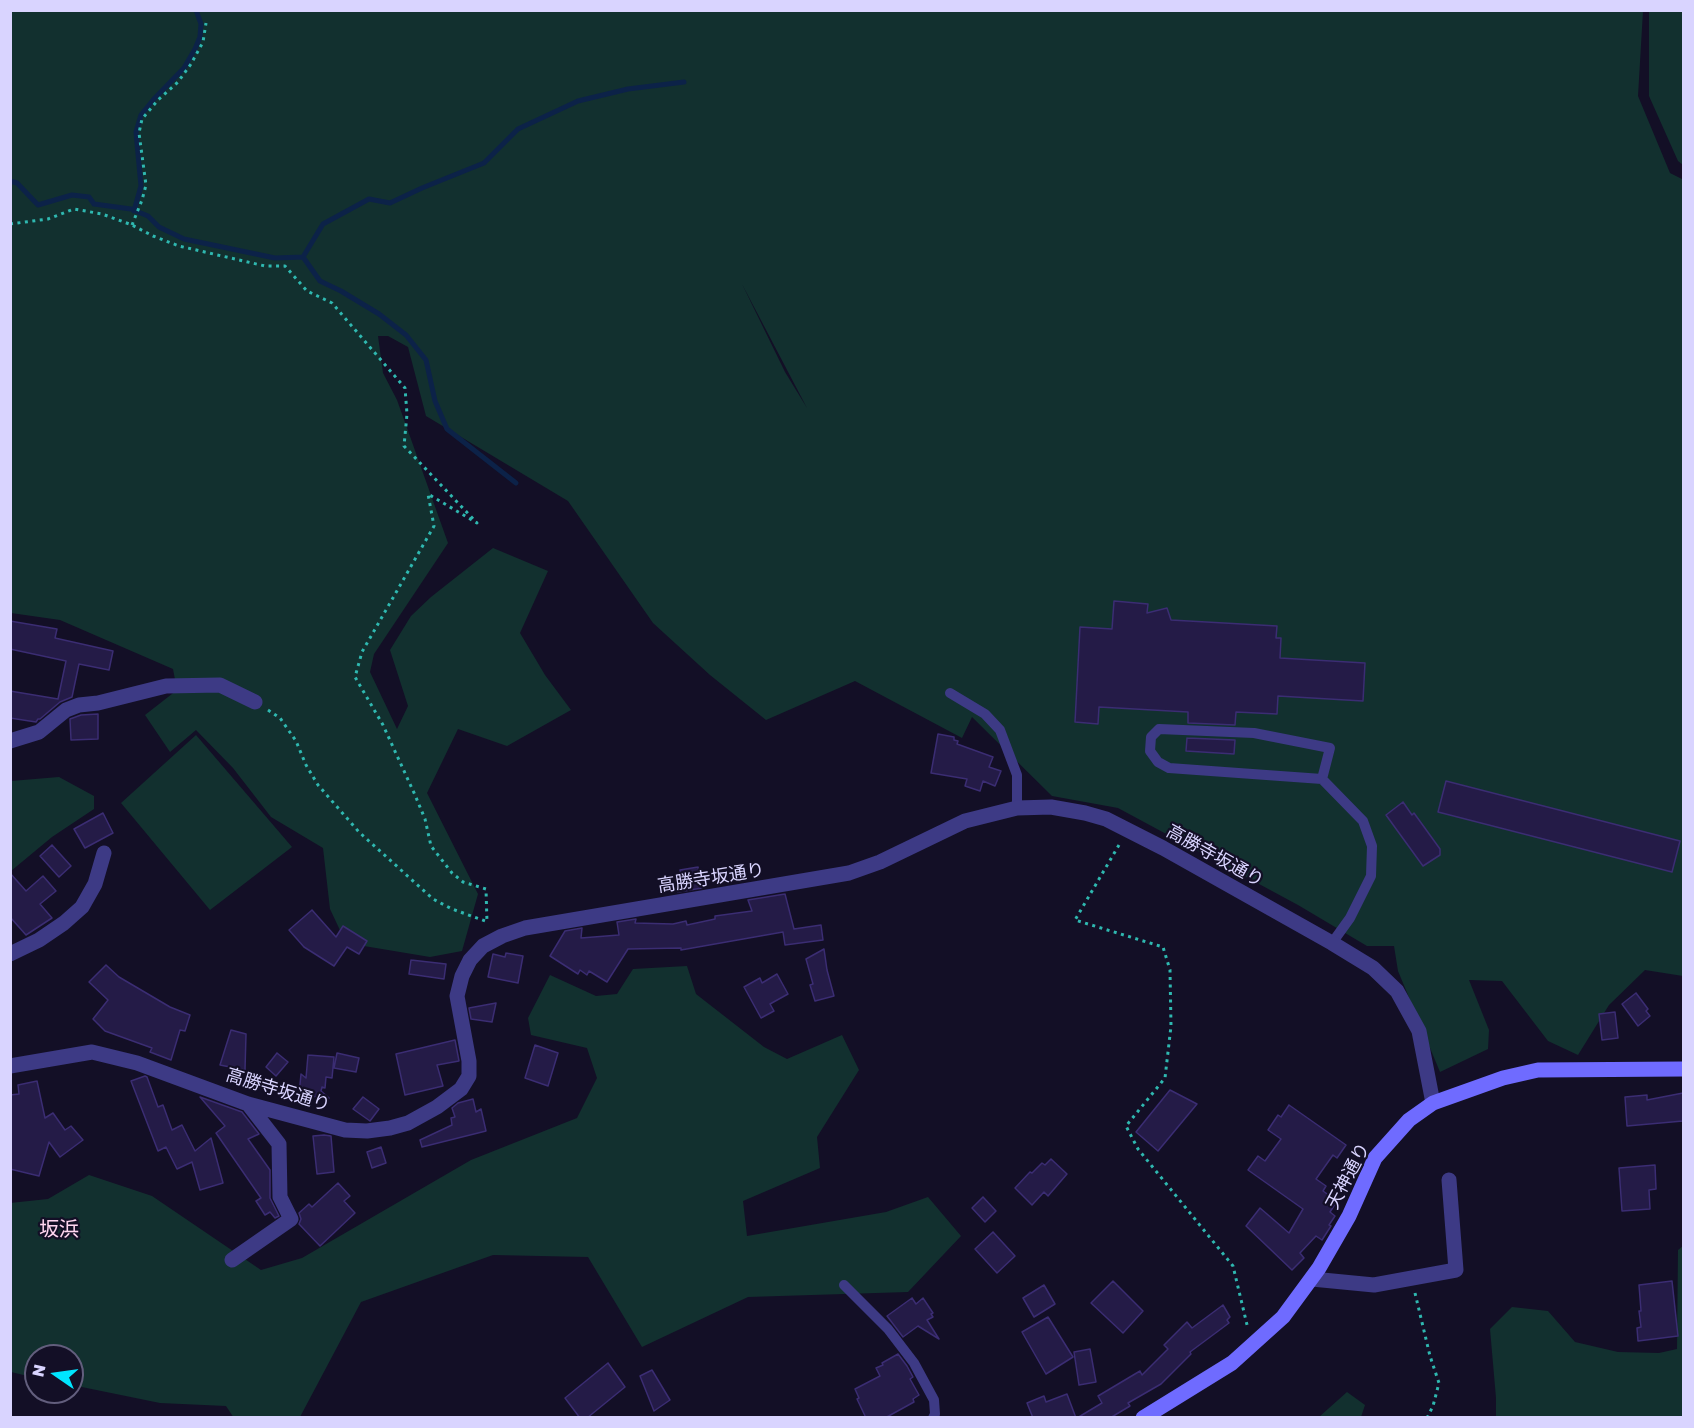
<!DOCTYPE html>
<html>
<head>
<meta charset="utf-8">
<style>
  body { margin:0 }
  #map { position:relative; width:1694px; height:1428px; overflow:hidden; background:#130f26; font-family:"Golos Text",sans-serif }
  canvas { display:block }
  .frame { position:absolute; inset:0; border:12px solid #d9d4ff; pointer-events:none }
  .north { position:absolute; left:24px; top:1344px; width:60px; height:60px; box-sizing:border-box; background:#130f26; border:2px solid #625e7d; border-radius:50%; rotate:283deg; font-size:16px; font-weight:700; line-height:24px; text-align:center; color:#d9d4ff }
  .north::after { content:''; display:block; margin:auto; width:21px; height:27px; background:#00e5ff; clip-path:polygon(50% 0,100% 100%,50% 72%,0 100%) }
</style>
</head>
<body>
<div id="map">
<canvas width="1694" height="1428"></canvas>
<div class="frame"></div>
<div class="north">N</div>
</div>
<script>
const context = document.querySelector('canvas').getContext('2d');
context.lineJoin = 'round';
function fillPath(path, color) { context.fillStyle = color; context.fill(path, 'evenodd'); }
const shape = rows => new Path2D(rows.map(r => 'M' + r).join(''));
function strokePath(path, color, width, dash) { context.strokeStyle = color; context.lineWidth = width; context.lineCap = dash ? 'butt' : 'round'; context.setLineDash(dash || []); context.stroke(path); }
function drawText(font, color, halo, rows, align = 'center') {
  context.font = font + ' "Golos Text","Noto Sans JP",sans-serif'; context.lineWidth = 4.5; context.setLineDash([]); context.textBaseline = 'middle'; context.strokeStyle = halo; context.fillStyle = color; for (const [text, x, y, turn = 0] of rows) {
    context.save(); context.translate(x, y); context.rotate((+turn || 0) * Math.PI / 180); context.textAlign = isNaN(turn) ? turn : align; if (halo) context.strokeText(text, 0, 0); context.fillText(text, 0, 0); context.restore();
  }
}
fillPath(shape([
  [11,11,1643,11,1638,96,1670,173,1684,180,1683,976,1645,970,1609,1005,1578,1055,1548,1041,1502,981,1469,980,1489,1030,1488,1049,1440,1072,1398,971,1394,946,1367,946,1298,905,1118,808,1052,796,972,717,962,738,855,681,766,720,710,675,653,623,568,501,426,416,408,347,388,336,378,336,383,373,397,400,448,543,374,654,370,672,397,729,408,706,390,650,411,616,431,597,493,548,548,571,520,633,545,675,571,710,507,746,458,729,427,793,478,894,462,951,430,957,346,943,330,909,323,848,271,817,233,768,196,730,170,752,145,715,177,690,173,669,60,620,11,613],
  [742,284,807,408,785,372],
  [1649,11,1683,11,1683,165,1678,161,1649,96],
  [196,735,292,847,210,910,121,803],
  [59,777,94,796,94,809,52,837,11,871,11,781],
  [687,966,696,994,764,1047,787,1059,842,1035,859,1070,817,1137,820,1168,743,1201,747,1236,886,1212,928,1197,961,1236,908,1292,748,1297,642,1347,588,1257,493,1255,361,1302,300,1417,234,1418,226,1406,160,1403,72,1385,72,1356,36,1356,36,1378,11,1372,10,1203,48,1199,89,1175,152,1196,261,1270,302,1258,471,1160,577,1118,597,1078,587,1048,531,1035,528,1018,550,975,596,996,617,994,633,969],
  [1683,1246,1683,1417,1496,1417,1496,1398,1490,1329,1512,1307,1548,1311,1575,1342,1618,1352,1659,1353,1677,1349,1678,1250],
  [1347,1392,1365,1405,1361,1417,1319,1417]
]), '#12302f');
strokePath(shape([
  [10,181,17,183,38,205,72,195,89,197,94,204,131,209,148,216,159,227,184,239,275,258,303,257,323,224,369,199,390,203,422,188,484,163,518,129,578,101,628,89,684,82],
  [134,211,141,186,136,132,141,115,154,99,184,68,195,49,200,37,201,24,196,10],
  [303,257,320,281,341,291,379,314,406,335,426,360,435,401,447,429,516,483]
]), '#0c2248', 5);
const building = shape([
  [1114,601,1148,604,1147,613,1167,608,1171,620,1277,626,1276,638,1281,638,1280,658,1365,663,1363,701,1278,696,1277,714,1236,712,1235,725,1188,723,1188,712,1099,707,1098,724,1075,722,1080,627,1112,629,1114,601],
  [10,621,57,629,55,638,113,651,109,670,79,664,72,697,60,702,40,719,38,719,36,722,10,718,10,691,58,699,66,661,10,649,10,621],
  [98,714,98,739,71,740,70,719,81,715,98,714],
  [938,734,954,737,954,740,958,741,957,744,993,757,989,767,1001,771,995,786,983,781,980,791,965,786,967,779,931,773,938,734],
  [1187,738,1235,740,1234,754,1186,751,1187,738],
  [1446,781,1680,841,1672,872,1438,812,1446,781],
  [1403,802,1412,815,1414,813,1440,849,1440,855,1423,866,1386,815,1403,802],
  [103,813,113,833,85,848,74,829,103,813],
  [52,845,71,866,59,877,40,856,52,845],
  [698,867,702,888,678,892,675,875,681,874,680,870,698,867],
  [10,873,26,891,43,876,56,891,40,904,52,918,26,935,10,917,10,873],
  [785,894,794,929,821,925,823,940,785,945,783,932,681,950,681,948,628,949,607,982,589,971,587,975,580,970,578,974,550,956,565,931,582,928,581,938,619,935,617,922,636,919,635,923,673,924,686,921,687,925,715,919,715,916,752,911,748,900,785,894],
  [312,910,336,937,343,926,367,941,359,954,347,947,334,966,304,947,289,930,312,910],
  [824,949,827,970,834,996,815,1001,810,985,813,984,806,959,824,949],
  [506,953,523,956,518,983,488,977,493,954,505,957,506,953],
  [411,960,446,964,444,979,409,974,411,960],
  [106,965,119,977,170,1007,190,1015,185,1031,180,1030,171,1060,150,1052,152,1048,105,1031,93,1019,108,1000,89,982,106,965],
  [777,974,788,994,770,1004,774,1011,761,1018,744,987,760,978,762,983,777,974],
  [1636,993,1648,1009,1646,1011,1650,1016,1638,1026,1622,1004,1636,993],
  [496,1003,492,1022,471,1019,469,1008,496,1003],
  [1615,1012,1618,1038,1602,1040,1599,1014,1615,1012],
  [231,1030,246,1034,245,1070,220,1065,231,1030],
  [455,1040,459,1061,437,1065,443,1086,405,1095,396,1054,455,1040],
  [535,1045,558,1053,548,1086,525,1078,535,1045],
  [277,1053,288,1062,276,1076,266,1067,277,1053],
  [337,1053,359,1058,356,1072,334,1068,337,1053],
  [308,1055,334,1057,332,1078,326,1077,325,1088,322,1087,321,1091,329,1098,299,1095,301,1074,306,1078,308,1055],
  [145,1076,147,1077,158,1107,163,1105,172,1130,182,1125,195,1151,211,1138,223,1183,200,1190,192,1162,177,1169,166,1147,158,1151,131,1081,145,1076],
  [37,1081,45,1118,53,1113,65,1130,71,1126,83,1140,60,1157,49,1142,39,1176,10,1169,10,1095,19,1094,18,1085,37,1081],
  [1170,1090,1197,1104,1158,1151,1136,1132,1170,1090],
  [1683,1093,1683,1121,1627,1126,1625,1097,1647,1095,1647,1100,1683,1093],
  [200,1097,242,1112,259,1134,248,1139,270,1170,270,1198,279,1216,275,1218,270,1212,265,1215,256,1201,261,1198,216,1133,225,1126,200,1097],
  [363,1097,379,1109,370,1121,353,1109,363,1097],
  [473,1099,476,1112,481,1109,486,1131,422,1147,420,1140,452,1125,451,1118,455,1117,452,1108,458,1103,473,1099],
  [1289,1105,1346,1145,1337,1158,1333,1155,1316,1179,1326,1186,1323,1191,1337,1201,1330,1212,1335,1216,1329,1225,1331,1226,1322,1240,1316,1236,1300,1253,1304,1258,1292,1270,1246,1226,1260,1208,1289,1233,1303,1209,1248,1170,1258,1156,1265,1161,1281,1139,1268,1130,1278,1115,1281,1117,1289,1105],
  [324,1135,331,1136,334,1172,317,1174,313,1136,324,1135],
  [381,1147,386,1163,372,1168,367,1152,381,1147],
  [1051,1159,1067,1174,1048,1196,1044,1192,1032,1205,1015,1188,1030,1172,1032,1173,1042,1163,1045,1165,1051,1159],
  [1655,1165,1656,1189,1649,1190,1650,1209,1622,1211,1619,1168,1655,1165],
  [338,1183,350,1196,344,1201,355,1213,320,1246,299,1224,301,1219,299,1213,309,1204,312,1207,338,1183],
  [983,1197,996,1211,985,1222,972,1208,983,1197],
  [993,1232,1015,1256,997,1273,975,1249,993,1232],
  [1113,1281,1143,1311,1123,1333,1091,1303,1113,1281],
  [1672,1281,1678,1336,1638,1341,1637,1328,1641,1327,1639,1311,1641,1311,1639,1285,1672,1281],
  [1044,1285,1055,1304,1034,1317,1023,1298,1044,1285],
  [912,1298,916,1304,923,1298,933,1313,931,1314,933,1317,927,1320,939,1339,918,1326,903,1337,887,1316,912,1298],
  [1223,1305,1230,1317,1227,1320,1229,1323,1190,1352,1191,1354,1161,1384,1128,1403,1130,1406,1110,1418,1077,1418,1102,1403,1098,1396,1140,1371,1142,1375,1168,1349,1164,1345,1187,1322,1192,1328,1223,1305],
  [1048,1317,1073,1357,1046,1374,1022,1332,1048,1317],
  [1090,1349,1096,1382,1079,1385,1074,1352,1090,1349],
  [898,1354,907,1366,913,1377,910,1379,919,1395,913,1399,914,1402,885,1418,866,1418,857,1399,859,1398,855,1389,880,1376,876,1368,883,1365,882,1363,898,1354],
  [608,1363,625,1387,587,1418,580,1418,565,1398,608,1363],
  [652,1370,670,1400,654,1411,640,1376,652,1370],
  [1067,1394,1076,1418,1033,1418,1027,1403,1044,1396,1046,1402,1067,1394]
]);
fillPath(building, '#241b47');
strokePath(building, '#3b2d73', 1.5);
strokePath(shape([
  [10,224,48,219,74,209,102,214,132,225,153,236,179,246,265,266,285,266,307,291,332,303,405,388,407,414,404,446,477,523,428,494,434,526,362,652,355,677,383,725,415,795,425,819,431,846,452,873,463,882,486,889,487,922],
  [132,225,142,200,146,185,139,133,142,119,158,100,178,82,191,64,203,42,206,23],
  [268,710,280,718,296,741,306,765,318,785,359,832,433,899,452,909,488,922],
  [1119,845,1075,920,1163,947,1170,970,1171,1026,1165,1078,1126,1126,1138,1149,1233,1266,1248,1329],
  [1415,1293,1430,1356,1439,1383,1433,1406,1427,1418]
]), '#2fb8b0', 3, [3, 4.5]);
strokePath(shape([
  [950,693,985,714,1000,730,1017,775,1017,808],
  [1322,779,1169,768,1158,762,1150,751,1151,737,1159,729,1254,733,1330,748,1322,779,1363,821,1372,846,1371,876,1350,918,1332,943],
  [844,1285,888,1329,914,1363,934,1400,935,1414,933,1418]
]), '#3d3a85', 10);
strokePath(shape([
  [10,741,39,732,66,710,79,705,98,703,166,686,220,685,255,702],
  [10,954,39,940,64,923,82,907,95,884,104,853],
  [10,1066,92,1052,137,1063,248,1104,345,1130,367,1131,390,1128,408,1123,437,1107,461,1089,469,1076,469,1061,457,996,462,976,470,960,483,946,502,936,525,928,849,873,880,862,965,821,1017,808,1051,807,1085,813,1106,819,1163,848,1332,943,1373,968,1397,991,1419,1031,1433,1103],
  [232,1260,291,1219,280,1197,279,1144,248,1104],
  [1312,1279,1374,1285,1456,1270,1449,1180]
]), '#3d3a85', 15);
strokePath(shape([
  [1143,1418,1232,1363,1283,1317,1319,1268,1349,1216,1375,1158,1409,1120,1433,1103,1503,1078,1538,1070,1684,1069]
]), '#6f6bff', 15);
drawText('18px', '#d9d4ff', '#130f26', [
  ["高勝寺坂通り",1215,856,29],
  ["高勝寺坂通り",711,878,-9],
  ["高勝寺坂通り",278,1090,17],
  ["天神通り",1348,1176,-62]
]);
drawText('20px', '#ffd6f0', '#130f26', [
  ["坂浜",59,1230]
]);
</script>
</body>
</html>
